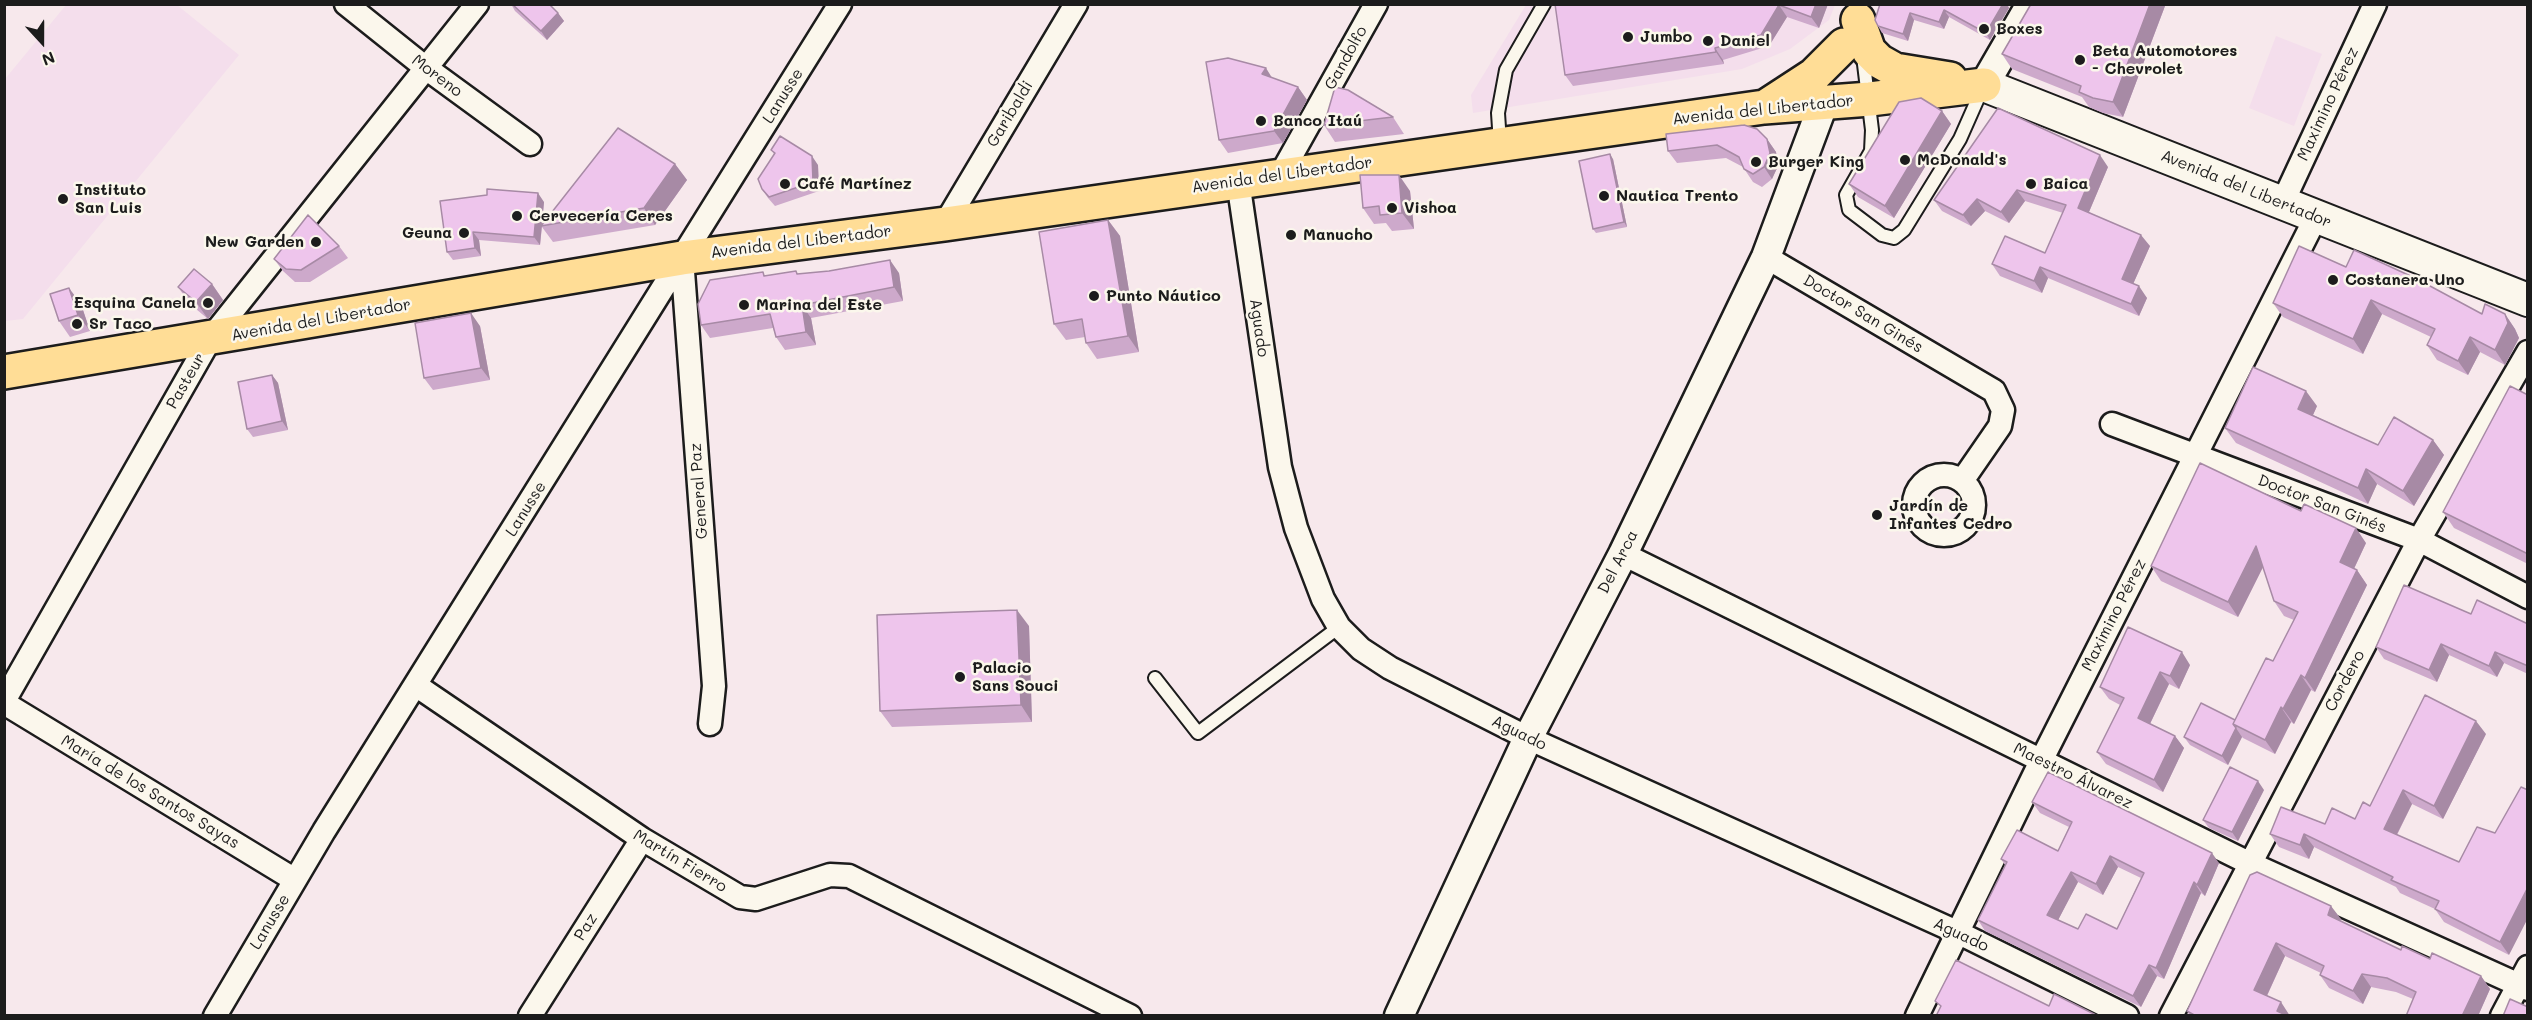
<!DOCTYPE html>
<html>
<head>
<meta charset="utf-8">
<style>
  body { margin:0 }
  #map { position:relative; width:2532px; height:1020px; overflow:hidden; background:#f7e8ec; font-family:Mali,sans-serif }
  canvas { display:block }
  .frame { position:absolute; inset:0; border:6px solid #1c1c1c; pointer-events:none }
  .north { position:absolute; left:12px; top:12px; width:60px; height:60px; -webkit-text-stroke:4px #fbf7ec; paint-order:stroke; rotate:159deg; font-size:16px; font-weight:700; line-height:24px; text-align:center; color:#1c1c1c }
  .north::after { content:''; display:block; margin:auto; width:21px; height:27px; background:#1c1c1c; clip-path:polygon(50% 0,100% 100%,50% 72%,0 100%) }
</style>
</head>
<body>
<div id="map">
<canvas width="2532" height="1020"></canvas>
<div class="frame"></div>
<div class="north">N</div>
</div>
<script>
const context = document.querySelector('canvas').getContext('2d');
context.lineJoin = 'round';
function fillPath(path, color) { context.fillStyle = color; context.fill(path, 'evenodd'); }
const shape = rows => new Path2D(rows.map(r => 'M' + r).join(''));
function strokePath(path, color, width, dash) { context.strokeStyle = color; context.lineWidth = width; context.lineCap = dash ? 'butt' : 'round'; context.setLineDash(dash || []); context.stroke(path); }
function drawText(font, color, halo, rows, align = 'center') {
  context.font = font + ' Mali,sans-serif'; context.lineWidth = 5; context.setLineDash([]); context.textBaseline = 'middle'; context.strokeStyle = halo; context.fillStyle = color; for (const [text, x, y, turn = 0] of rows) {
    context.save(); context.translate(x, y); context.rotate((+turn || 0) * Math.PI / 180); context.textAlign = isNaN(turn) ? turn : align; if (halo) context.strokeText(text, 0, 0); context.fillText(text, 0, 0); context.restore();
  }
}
fillPath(shape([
  [66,5,177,5,239,55,23,319,5,321,5,79],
  [1526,5,1835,5,1829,20,1790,49,1742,69,1473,113,1471,95],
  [2276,36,2322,54,2294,126,2249,108]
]), '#f4deec');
const service = shape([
  [1863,56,1872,130,1871,151,1846,195,1849,210,1882,235,1894,238,1904,230,1960,139,1983,87],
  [1500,143,1498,113,1506,70,1544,4],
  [1155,678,1198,733,1339,627]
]);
const minor = shape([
  [346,4,426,68,530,144],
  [1281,174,1376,4],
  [1238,181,1280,467,1296,528,1323,599,1339,627,1361,649,1390,668,1528,738,1959,933,2127,1016],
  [2282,204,2375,4],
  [945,224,1076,4],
  [1766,257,1994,391,2003,410,2000,426,1962,481],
  [682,258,714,686,710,724],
  [2112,424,2419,540,2528,597],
  '1914 505a30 30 0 1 1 60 0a30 30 0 1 1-60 0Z',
  [1623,554,2249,863,2528,989],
  [417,686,642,839,740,897,756,899,830,875,849,876,1130,1016],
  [4,701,210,339,477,4],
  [4,703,295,880],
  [215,1016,324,831,840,4],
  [530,1016,642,839],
  [1917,1016,2041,761,2316,217],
  [2171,1016,2419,540,2528,352],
  [2502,1016,2528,967]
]);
const tertiary = shape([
  [1984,85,2031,4],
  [1399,1016,1528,738,1623,554,1766,257,1824,102]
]);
const secondary = shape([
  [1984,85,2528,300]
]);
const primary = shape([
  [1858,20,1869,51,1879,61,1895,70,1950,79],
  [1768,105,1814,75,1844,45],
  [4,372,682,258,945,224,1764,107,1870,99,1984,85]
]);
strokePath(service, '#1c1c1c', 16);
strokePath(minor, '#1c1c1c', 27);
strokePath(tertiary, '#1c1c1c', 33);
strokePath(secondary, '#1c1c1c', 36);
strokePath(primary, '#1c1c1c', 38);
strokePath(service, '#fbf7ec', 12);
strokePath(minor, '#fbf7ec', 22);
strokePath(tertiary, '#fbf7ec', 28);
strokePath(secondary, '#fbf7ec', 32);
strokePath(primary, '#ffdd96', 33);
fillPath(shape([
  [511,4,549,4,558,13,564,21,547,40,515,11],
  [1555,4,1828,4,1819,28,1787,17,1769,46,1723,60,1724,64,1573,86,1565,75],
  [1880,4,2007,4,2009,8,1990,40,1949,17,1944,29,1914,20,1908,41,1882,33,1878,26],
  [2031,4,2169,4,2165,6,2123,117,2103,113,2089,107,2082,97,2012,69,2002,54],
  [1272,78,1298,87,1307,100,1283,143,1228,153,1219,140],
  [1942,111,1951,124,1894,218,1858,197,1849,184],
  [1393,117,1404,134,1335,142,1324,125],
  [1767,139,1776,152,1778,166,1772,179,1762,187,1753,182,1743,167,1726,158,1677,163,1668,151],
  [771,150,818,165,819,191,775,206,768,198,762,189,774,154],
  [1613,159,1627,227,1596,233,1593,229],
  [675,164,687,180,655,225,553,242,542,227,540,245,479,240,481,256,453,260,447,252,440,201,544,202,542,224],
  [2108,167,2089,212,2150,246,2133,284,2147,298,2139,316,2048,278,2042,293,2000,276,1992,264,2045,253,2063,213,2025,201,2009,223,1985,211,1971,226,1942,211,1934,200],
  [1410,191,1414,229,1392,231,1386,223,1374,224,1363,208],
  [1108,220,1120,236,1139,352,1097,359,1086,343,1085,337,1066,340,1054,324],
  [339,246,348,258,310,282,295,282,283,271,274,259],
  [2346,267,2482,314,2505,314,2515,329,2519,338,2505,365,2480,352,2468,375,2437,360,2427,345,2431,337,2382,314,2363,354,2283,317,2273,303],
  [899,273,903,301,811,318,816,345,785,350,776,337,773,328,710,338,701,325,766,276,798,274],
  [212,284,223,300,208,319,190,304,178,287],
  [81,304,90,331,70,337,59,321],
  [480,326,490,380,433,390,424,378],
  [272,375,278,383,288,430,253,437,247,429],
  [2528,395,2528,564,2454,528,2443,512],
  [2317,406,2313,415,2378,445,2433,440,2444,455,2414,506,2377,484,2368,504,2236,443,2225,428],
  [2366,543,2354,569,2357,570,2367,585,2315,692,2311,690,2294,724,2291,722,2275,754,2243,738,2242,737,2228,765,2190,745,2184,737,2235,720,2273,661,2294,620,2284,616,2274,601,2263,567,2238,617,2161,581,2151,566],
  [2471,614,2528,624,2528,674,2504,663,2497,677,2449,655,2437,682,2384,659,2376,647],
  [1029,626,1032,722,892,727,880,711],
  [2190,665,2179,689,2169,684,2150,724,2175,736,2184,748,2163,792,2106,764,2097,752,2120,705,2109,699,2100,687],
  [2486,734,2443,819,2412,804,2397,835,2459,862,2509,955,2444,922,2435,909,2400,893,2396,887,2314,847,2309,859,2279,847,2270,834,2325,824,2355,819,2370,806],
  [2264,790,2238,841,2209,828,2203,820],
  [2032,802,2219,863,2205,896,2201,893,2164,979,2157,976,2141,1007,1985,931,1978,920,2005,865,2001,859,2058,851,2069,827,2040,813],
  [2118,867,2141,878,2117,929,2078,929,2058,920,2078,882,2103,895],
  [2250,875,2341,919,2340,921,2401,950,2481,976,2490,989,2478,1016,2406,1016,2413,999,2396,992,2371,987,2363,1004,2329,988,2320,975,2321,973,2285,956,2267,996,2290,1016,2190,1016,2187,1011]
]), '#cda9cb');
fillPath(shape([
  [1816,4,1828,4,1819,28,1811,17],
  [2003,4,2007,4,2009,8,1990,40,1986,33],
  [2150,4,2164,4,2165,6,2123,117,2113,102],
  [1779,5,1787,17,1769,46,1761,35],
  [1944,10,1949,17,1944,29,1939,22],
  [558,13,564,21,547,40,541,31],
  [1910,13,1914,20,1908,41,1903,34],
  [1715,48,1723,60,1724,64,1716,52],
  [1266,68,1274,81,1262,74],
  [1298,87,1307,100,1283,143,1274,131],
  [1942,111,1951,124,1894,218,1885,206],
  [1767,139,1776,152,1778,166,1772,179,1764,167],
  [1610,154,1613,159,1627,227,1624,222],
  [2100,155,2108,167,2086,219,2078,208],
  [812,156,818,165,819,191,813,182],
  [675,164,687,180,655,225,644,208],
  [1399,175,1410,191,1414,229,1402,213],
  [2017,190,2025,201,2009,223,2001,212],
  [538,193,544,202,540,245,534,237],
  [1977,199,1985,211,1971,226,1963,215],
  [1108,220,1120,236,1139,352,1128,336],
  [473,232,479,240,481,256,475,248],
  [2141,235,2150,246,2130,291,2122,279],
  [890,260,899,273,903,301,894,287],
  [2040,267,2048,278,2042,293,2034,281],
  [212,284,223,300,208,319,196,302],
  [2139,286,2147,298,2139,316,2131,304],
  [69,288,81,304,90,331,78,315],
  [2371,300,2382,314,2363,354,2353,339],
  [802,305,811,318,816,345,806,332],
  [471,313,480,326,490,380,481,368],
  [2505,314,2515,329,2519,338,2505,365,2495,350],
  [2470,337,2480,352,2468,375,2458,361],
  [272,375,278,383,288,430,282,421],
  [2306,391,2317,406,2309,424,2298,409],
  [2433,440,2444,455,2414,506,2403,491],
  [2366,469,2377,484,2368,504,2358,488],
  [2356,528,2366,543,2350,577,2340,562],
  [2256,546,2266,561,2238,617,2228,602],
  [2357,570,2367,585,2315,692,2305,678],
  [1017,610,1029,626,1032,722,1021,705],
  [2441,644,2449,655,2437,682,2429,670],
  [2182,652,2190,665,2179,689,2170,676],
  [2495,652,2504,663,2497,677,2489,666],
  [2160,672,2169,684,2147,730,2138,718],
  [2301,675,2311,690,2294,724,2283,709],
  [2281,707,2291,722,2275,754,2265,740],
  [2476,721,2486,734,2443,819,2434,806],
  [2236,728,2242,737,2228,765,2222,756],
  [2175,736,2184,748,2163,792,2154,780],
  [2258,781,2264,790,2238,841,2232,832],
  [2403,790,2412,804,2393,842,2384,829],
  [2304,834,2314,847,2309,859,2300,845],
  [2212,853,2219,863,2205,896,2197,885],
  [2110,856,2118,867,2103,895,2096,884],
  [2071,872,2078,882,2055,926,2047,915],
  [2194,882,2201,893,2164,979,2156,968],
  [2528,887,2528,918,2509,955,2500,942],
  [2331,906,2341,919,2337,928,2328,915],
  [2276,943,2285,956,2263,1004,2254,990],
  [2149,965,2157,976,2141,1007,2133,996],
  [2362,974,2371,987,2363,1004,2353,991],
  [2481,976,2490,989,2478,1016,2462,1016],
  [2281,1002,2290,1016,2281,1016,2277,1011]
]), '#a78aa5');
const building = shape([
  [512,4,549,4,558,13,541,31,512,4],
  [1555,4,1816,4,1811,17,1779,5,1761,35,1715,48,1716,52,1565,75,1555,4],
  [1880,4,2003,4,1986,33,1944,10,1939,22,1910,13,1903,34,1878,26,1875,20,1880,4],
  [2031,4,2150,4,2113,102,2093,98,2079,92,2081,86,2002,54,2031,4],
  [1228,58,1266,68,1262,74,1298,87,1274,131,1219,140,1206,62,1228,58],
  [1335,87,1348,90,1393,117,1324,125,1335,87],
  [1921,98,1942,111,1885,206,1849,184,1899,102,1921,98],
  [1998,108,2100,155,2078,208,2141,235,2122,279,2139,286,2131,304,2040,267,2034,281,1992,264,2005,236,2045,253,2066,205,2017,190,2001,212,1977,199,1963,215,1934,200,1998,108],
  [1744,125,1757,129,1767,139,1770,153,1764,167,1753,174,1744,169,1739,157,1717,145,1668,151,1666,134,1744,125],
  [618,128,675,164,644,208,541,226,618,128],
  [780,136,812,156,813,182,769,197,762,189,758,179,775,153,771,150,780,136],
  [1610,154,1624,222,1593,229,1579,161,1610,154],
  [1360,175,1399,175,1402,213,1380,215,1379,206,1363,208,1360,175],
  [487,189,538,193,534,237,473,232,475,248,447,252,440,201,487,195,487,189],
  [308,215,339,246,301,270,286,269,274,259,308,215],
  [1108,220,1128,336,1086,343,1082,319,1054,324,1039,232,1108,220],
  [2299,246,2346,267,2354,250,2417,279,2482,314,2485,304,2505,314,2508,323,2495,350,2470,337,2458,361,2427,345,2435,329,2371,300,2353,339,2273,303,2299,246],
  [890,260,894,287,802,305,806,332,776,337,770,314,701,325,698,304,710,280,763,272,764,276,796,271,797,274,829,271,890,260],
  [194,269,212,284,196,302,178,287,194,269],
  [69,288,78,315,59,321,50,294,69,288],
  [471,313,481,368,424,378,415,323,471,313],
  [2253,367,2306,391,2298,409,2378,445,2394,417,2433,440,2403,491,2366,469,2358,488,2225,428,2253,367],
  [272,375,282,421,247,429,238,382,272,375],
  [2510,386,2528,395,2528,554,2443,512,2510,386],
  [2200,463,2301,511,2304,504,2356,528,2340,562,2357,570,2305,678,2301,675,2283,709,2281,707,2265,740,2233,724,2266,658,2273,661,2298,612,2274,601,2256,546,2228,602,2151,566,2200,463],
  [2404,585,2471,614,2477,600,2528,624,2528,666,2495,652,2489,666,2441,644,2429,670,2376,647,2404,585],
  [1017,610,1021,705,880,711,877,615,1017,610],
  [2128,627,2182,652,2170,676,2160,672,2138,718,2175,736,2154,780,2097,752,2124,698,2100,687,2128,627],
  [2425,695,2476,721,2434,806,2403,790,2384,829,2459,862,2477,827,2495,833,2521,787,2528,790,2528,887,2500,942,2435,909,2439,901,2391,880,2393,877,2304,834,2300,845,2270,834,2281,807,2325,824,2332,808,2355,819,2363,802,2370,806,2425,695],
  [2201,703,2235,720,2233,724,2236,728,2222,756,2184,737,2201,703],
  [2230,767,2258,781,2232,832,2203,820,2230,767],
  [2048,772,2212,853,2197,885,2194,882,2156,968,2149,965,2133,996,1978,920,2007,862,2001,859,2017,830,2058,851,2072,822,2032,802,2048,772],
  [2110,856,2144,873,2117,929,2086,914,2078,929,2047,915,2071,872,2096,884,2110,856],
  [2257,872,2331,906,2328,915,2401,950,2402,946,2430,959,2432,953,2481,976,2462,1016,2406,1016,2416,992,2387,978,2362,974,2353,991,2320,975,2324,966,2276,943,2254,990,2281,1002,2277,1011,2288,1016,2196,1016,2187,1011,2250,875,2257,872],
  [1956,960,2049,1006,2054,994,2098,1016,1936,1016,1941,1006,1935,1001,1956,960],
  [2510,999,2528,1007,2528,1016,2503,1016,2510,999]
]);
fillPath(building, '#eec5ec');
strokePath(building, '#a78aa5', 1.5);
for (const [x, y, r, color] of [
  [1984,29,6,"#1c1c1c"],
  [1628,37,6,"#1c1c1c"],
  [1708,41,6,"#1c1c1c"],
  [2080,60,6,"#1c1c1c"],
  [1261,121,6,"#1c1c1c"],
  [1905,160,6,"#1c1c1c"],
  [1756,162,6,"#1c1c1c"],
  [785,184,6,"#1c1c1c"],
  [2031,184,6,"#1c1c1c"],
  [1604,196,6,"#1c1c1c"],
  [63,199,6,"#1c1c1c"],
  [1392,208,6,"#1c1c1c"],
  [517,216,6,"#1c1c1c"],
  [464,233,6,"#1c1c1c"],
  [1291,235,6,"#1c1c1c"],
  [316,242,6,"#1c1c1c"],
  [2333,280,6,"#1c1c1c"],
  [1094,296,6,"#1c1c1c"],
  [208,303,6,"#1c1c1c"],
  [744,305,6,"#1c1c1c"],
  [77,324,6,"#1c1c1c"],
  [1877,515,6,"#1c1c1c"],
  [960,677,6,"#1c1c1c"]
]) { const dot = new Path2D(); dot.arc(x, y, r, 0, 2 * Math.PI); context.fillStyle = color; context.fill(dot); strokePath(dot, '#fbf7ec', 2); }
drawText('bold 16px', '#1c1c1c', '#fbf7ec', [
  ["Boxes",1996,29],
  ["Jumbo",1640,37],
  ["Daniel",1720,41],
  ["Beta Automotores",2092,51],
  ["- Chevrolet",2092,69],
  ["Banco Itaú",1273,121],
  ["McDonald's",1917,160],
  ["Burger King",1768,162],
  ["Café Martínez",797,184],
  ["Baica",2043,184],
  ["Instituto",75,190],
  ["San Luis",75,208],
  ["Nautica Trento",1616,196],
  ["Vishoa",1404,208],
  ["Cervecería Ceres",529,216],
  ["Geuna",452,233,"right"],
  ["Manucho",1303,235],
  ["New Garden",304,242,"right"],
  ["Costanera Uno",2345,280],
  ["Punto Náutico",1106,296],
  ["Esquina Canela",196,303,"right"],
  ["Marina del Este",756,305],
  ["Sr Taco",89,324],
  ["Jardín de",1889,506],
  ["Infantes Cedro",1889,524],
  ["Palacio",972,668],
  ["Sans Souci",972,686]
], 'left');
drawText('16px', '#1c1c1c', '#fbf7ec', [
  ["Gandolfo",1346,58,-61],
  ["Moreno",437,76,37],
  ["Lanusse",783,96,-58],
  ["Maximino Pérez",2328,104,-65],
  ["Avenida del Libertador",1763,110,-6],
  ["Garibaldi",1010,114,-59],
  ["Avenida del Libertador",1282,175,-8],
  ["Avenida del Libertador",2246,189,22],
  ["Avenida del Libertador",801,242,-7],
  ["Doctor San Ginés",1863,314,31],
  ["Avenida del Libertador",321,320,-10],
  ["Aguado",1259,328,82],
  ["Pasteur",186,381,-60],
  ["General Paz",699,491,-94],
  ["Doctor San Ginés",2322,504,21],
  ["Lanusse",526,509,-58],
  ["Del Arca",1618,562,-63],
  ["Maximino Pérez",2114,615,-63],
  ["Cordero",2345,681,-62],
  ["Aguado",1519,733,26],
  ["Maestro Álvarez",2073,776,26],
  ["María de los Santos Sayas",150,792,31],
  ["Martín Fierro",680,861,31],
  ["Lanusse",270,922,-59],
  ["Paz",586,927,-58],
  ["Aguado",1961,935,25]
]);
</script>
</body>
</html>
